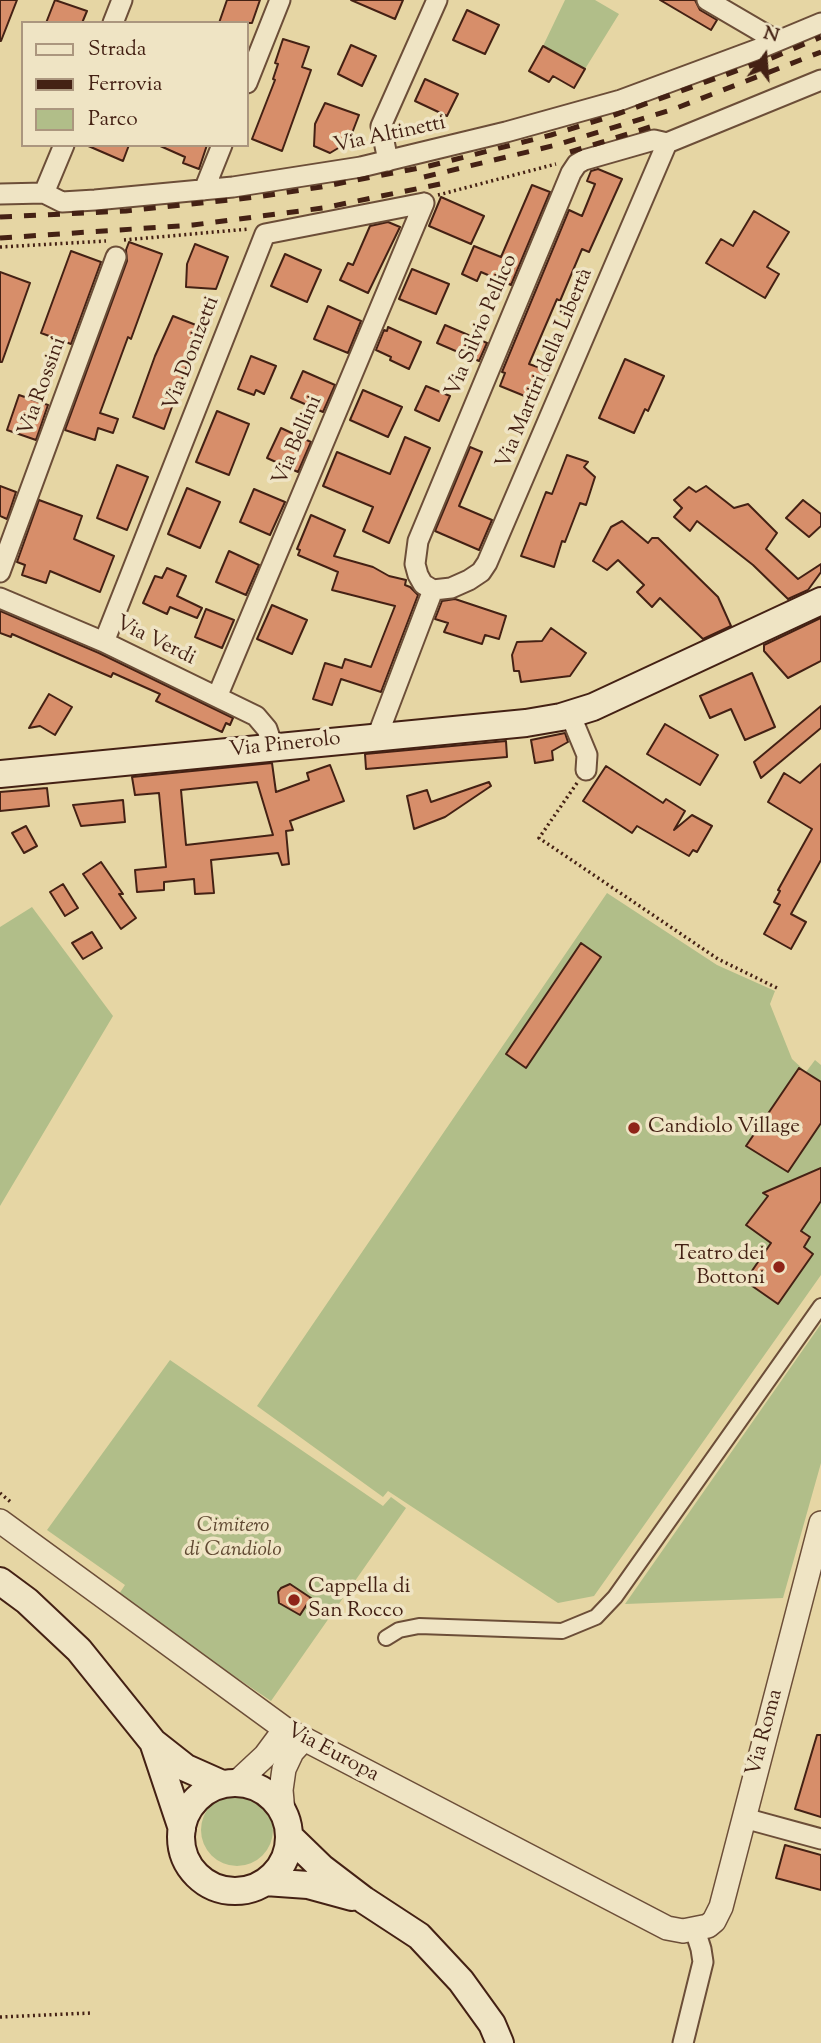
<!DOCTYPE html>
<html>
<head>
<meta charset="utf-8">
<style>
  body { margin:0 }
  #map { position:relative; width:821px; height:2043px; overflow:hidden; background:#e6d6a4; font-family:"Sorts Mill Goudy",serif }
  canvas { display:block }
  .legend { position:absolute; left:21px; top:21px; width:228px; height:126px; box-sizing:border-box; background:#efe4c4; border:2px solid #ab967e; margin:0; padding:9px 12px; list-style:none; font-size:21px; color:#442114 }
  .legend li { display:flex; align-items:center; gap:14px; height:35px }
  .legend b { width:35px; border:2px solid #ab967e }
  .north { position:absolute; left:730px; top:21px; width:70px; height:70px; -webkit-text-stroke:5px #efe4c4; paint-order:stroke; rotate:16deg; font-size:19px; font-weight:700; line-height:28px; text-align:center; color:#442114 }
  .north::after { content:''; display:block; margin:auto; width:24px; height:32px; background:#442114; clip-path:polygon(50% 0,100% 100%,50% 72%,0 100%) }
</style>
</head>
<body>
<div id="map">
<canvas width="821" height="2043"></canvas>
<ul class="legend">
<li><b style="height:9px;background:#efe4c4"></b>Strada</li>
<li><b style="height:9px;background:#442114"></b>Ferrovia</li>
<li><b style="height:19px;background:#b1be89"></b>Parco</li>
</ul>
<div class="north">N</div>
</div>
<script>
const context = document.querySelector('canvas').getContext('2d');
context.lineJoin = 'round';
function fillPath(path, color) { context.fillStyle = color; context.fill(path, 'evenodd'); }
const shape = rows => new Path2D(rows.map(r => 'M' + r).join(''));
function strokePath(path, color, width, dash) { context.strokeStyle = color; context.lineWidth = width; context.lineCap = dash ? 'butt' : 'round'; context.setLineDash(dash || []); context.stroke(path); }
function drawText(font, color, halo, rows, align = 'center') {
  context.font = font + ' "Sorts Mill Goudy",serif'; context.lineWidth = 7; context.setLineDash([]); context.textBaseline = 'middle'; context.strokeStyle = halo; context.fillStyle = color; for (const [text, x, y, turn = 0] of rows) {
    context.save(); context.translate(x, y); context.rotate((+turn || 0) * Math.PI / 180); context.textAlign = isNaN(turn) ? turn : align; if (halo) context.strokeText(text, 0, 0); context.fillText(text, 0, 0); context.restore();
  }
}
fillPath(shape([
  [565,0,595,0,619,14,585,69,543,46],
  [607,893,717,965,775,991,770,1004,792,1059,806,1072,815,1060,821,1065,821,1275,594,1596,558,1603,388,1491,383,1497,257,1406],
  [32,907,113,1016,0,1206,0,927],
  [821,1324,821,1463,783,1598,625,1604],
  [170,1360,383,1506,391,1497,406,1508,271,1701,117,1597,125,1585,47,1530],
  '201 1830a36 36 0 1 1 72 0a36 36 0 1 1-72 0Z'
]), '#b1be89');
const building = shape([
  [0,0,17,0,1,41,0,41,0,0],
  [55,0,87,11,82,23,46,23,55,0],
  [227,0,260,0,252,23,219,23,227,0],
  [351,0,403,0,395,19,351,0],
  [660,0,695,0,700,10,717,20,711,30,660,0],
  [467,10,499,25,485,54,453,40,467,10],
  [283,39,309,47,302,67,311,70,282,151,252,139,275,80,273,79,278,64,275,63,283,39],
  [351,45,376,56,362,86,338,74,351,45],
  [543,46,585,69,574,88,553,76,549,82,529,71,543,46],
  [425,79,458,94,447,116,415,101,425,79],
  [325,103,359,115,349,141,344,139,340,147,330,153,314,146,315,124,325,103],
  [86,145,129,145,123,161,86,145],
  [158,145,207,145,199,169,183,163,185,157,158,145],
  [598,169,622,179,589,252,582,249,560,301,557,299,529,364,549,371,539,395,534,394,532,399,500,386,505,373,502,372,569,210,582,216,595,184,587,181,591,171,598,169],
  [532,185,550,192,511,285,481,272,477,281,462,274,474,246,501,257,532,185],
  [441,197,484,216,471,244,429,226,441,197],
  [754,211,789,232,767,267,779,274,765,298,706,263,721,239,733,246,754,211],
  [388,222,400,227,368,293,340,280,348,263,353,265,370,226,388,222],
  [129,242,162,254,131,339,128,337,100,413,118,419,113,433,98,428,95,440,65,430,127,261,126,250,129,242],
  [195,244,228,257,216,289,186,287,187,264,195,244],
  [71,251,101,262,71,344,41,333,71,251],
  [285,254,321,270,307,302,271,286,285,254],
  [412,269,449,284,436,314,399,299,412,269],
  [0,272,30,283,2,362,0,362,0,272],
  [328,306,361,321,348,353,314,339,328,306],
  [173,316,201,327,164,429,133,417,155,356,173,316],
  [445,325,487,343,479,361,437,343,445,325],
  [388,327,421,342,409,369,390,360,391,357,376,350,384,330,387,331,388,327],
  [251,356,276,366,264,394,256,390,254,395,238,389,251,356],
  [625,359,664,376,648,411,645,409,634,433,599,418,625,359],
  [303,371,335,385,323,412,291,398,303,371],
  [426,386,450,396,439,421,415,410,426,386],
  [363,390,402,407,388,437,350,420,363,390],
  [19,395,48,405,36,440,7,430,19,395],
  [217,411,249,424,229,475,196,462,217,411],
  [281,428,311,442,298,472,267,458,281,428],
  [405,437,430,448,389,543,363,531,373,507,323,486,337,452,390,474,405,437],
  [470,447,482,452,459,506,492,520,479,550,435,531,470,447],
  [567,455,588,462,584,467,595,477,586,505,580,503,565,542,562,541,554,567,521,556,546,492,552,494,567,455],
  [117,465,148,477,127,530,97,518,117,465],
  [0,486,16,492,7,519,0,516,0,486],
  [706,486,734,508,748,504,777,533,766,549,798,579,821,564,821,572,808,590,788,599,753,565,697,521,690,531,674,517,682,508,674,500,689,487,696,492,706,486],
  [187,488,220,502,200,548,168,534,187,488],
  [254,489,285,502,270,535,240,522,254,489],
  [39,500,82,516,74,539,114,556,100,592,50,571,46,583,22,575,25,565,17,562,39,500],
  [803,500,821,514,821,526,809,537,786,518,803,500],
  [311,515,345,530,334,556,373,567,389,576,406,580,405,585,410,587,418,595,381,692,341,679,332,705,313,699,325,663,342,668,345,659,371,667,395,606,332,590,338,572,298,555,300,550,297,549,311,515],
  [622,521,648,543,652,538,658,538,718,597,731,626,703,639,660,598,652,607,637,592,644,585,618,560,607,570,593,561,611,527,622,521],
  [229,551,259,565,246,595,216,582,229,551],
  [167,568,186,576,177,596,202,608,197,618,170,607,167,614,143,603,155,576,162,578,167,568],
  [455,599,506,616,499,639,485,635,482,644,444,632,448,623,435,619,442,601,455,599],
  [272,605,307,620,292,654,257,639,272,605],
  [206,609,234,620,222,648,195,637,206,609],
  [0,611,99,653,233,718,230,725,226,723,222,732,156,701,160,694,113,673,111,677,12,634,11,637,0,633,0,611],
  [821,618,821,661,788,678,764,651,764,645,821,618],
  [551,628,586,653,570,676,521,682,519,671,514,671,512,655,517,642,542,641,551,628],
  [752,673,775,727,745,740,731,709,710,718,700,696,752,673],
  [49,694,72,707,55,735,40,726,29,728,49,694],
  [821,706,821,728,761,778,754,762,821,706],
  [665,724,718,755,700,785,647,754,665,724],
  [565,733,568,742,552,751,553,760,535,763,531,740,565,733],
  [506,741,507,757,366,769,365,754,506,741],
  [272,763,276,792,309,780,307,773,330,765,344,801,290,821,293,830,286,831,289,864,282,865,278,853,211,860,214,893,195,894,194,879,164,882,164,890,137,892,135,870,166,867,159,793,135,795,132,777,272,763],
  [257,782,273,835,186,845,181,790,257,782],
  [821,764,821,860,791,914,806,922,791,949,764,934,780,905,774,902,780,891,778,890,812,829,768,802,784,773,800,783,821,764],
  [606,766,663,803,666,799,685,811,674,830,692,815,712,826,697,852,693,850,689,856,637,826,632,833,583,801,606,766],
  [489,782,491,786,445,817,414,829,407,796,427,790,431,802,489,782],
  [47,788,49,806,0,811,0,792,47,788],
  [123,800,125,822,81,826,73,805,123,800],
  [26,826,37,846,24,853,12,833,26,826],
  [101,862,123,894,119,894,136,918,121,929,83,874,101,862],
  [63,884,78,908,65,916,50,892,63,884],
  [92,932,102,948,83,959,72,943,92,932],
  [581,943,601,957,526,1068,506,1054,581,943],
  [799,1068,821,1082,821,1123,788,1172,746,1146,799,1068],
  [821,1168,821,1201,801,1231,810,1237,804,1247,813,1254,778,1304,745,1281,771,1243,746,1225,768,1196,763,1193,821,1168],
  [290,1584,311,1598,300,1615,279,1603,278,1592,281,1588,290,1584],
  [817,1735,821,1735,821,1817,795,1809,817,1735],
  [785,1845,821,1855,821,1890,776,1878,785,1845]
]);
fillPath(building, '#d78e6a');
strokePath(building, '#442114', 2);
const pedestrian = shape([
  [386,1638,399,1630,419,1626,562,1631,596,1617,615,1597,821,1306]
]);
const minor = shape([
  [707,0,777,41],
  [113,23,122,0],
  [247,83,280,0],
  [388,161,381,126,437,0],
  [204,190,222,145],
  [44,193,64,145],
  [0,194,44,193,62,202,95,200,233,187,361,167,506,132,621,100,761,48,821,23],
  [0,572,116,257],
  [433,590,451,588,469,580,481,572,487,563,667,143,821,80],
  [433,590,423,584,418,575,415,564,418,541,571,173,577,164,584,160,654,140,667,143],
  [0,598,104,642,256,716,267,729,273,747],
  [104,642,265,234,424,203],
  [217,697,424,203],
  [570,714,587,755,586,770],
  [377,737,433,590],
  [744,1818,821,1839],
  [683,2043,703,1962,701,1949,695,1930]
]);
const tertiary = shape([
  [0,1521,285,1729,667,1928,683,1931,708,1926,714,1921,721,1907,821,1523],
  [236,1783,265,1756,285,1729],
  [283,1812,281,1790,284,1769,292,1752,303,1740]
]);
const secondary = shape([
  [0,774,526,723,561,717,593,707,821,601],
  [0,1581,27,1601,79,1650,153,1742,186,1768,222,1784],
  [153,1742,182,1829],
  '181 1837a54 54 0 1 1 108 0a54 54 0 1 1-108 0Z',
  [289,1836,322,1868,364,1900,419,1936,461,1981,492,2024,500,2043],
  [265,1882,308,1885,352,1897]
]);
strokePath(pedestrian, '#6c4e38', 18);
strokePath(minor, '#6c4e38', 23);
strokePath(tertiary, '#6c4e38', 26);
strokePath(secondary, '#442114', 30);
strokePath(shape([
  [438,195,556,164],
  [124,240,249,229],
  [0,247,106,241],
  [577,783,539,838,718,959,777,988],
  [0,1493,12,1503],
  [0,2017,91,2013]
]), '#442114', 3.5, [2, 3.5]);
strokePath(pedestrian, '#efe4c4', 14);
strokePath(minor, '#efe4c4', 19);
strokePath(tertiary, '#efe4c4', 23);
strokePath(secondary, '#efe4c4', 26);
strokePath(shape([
  [570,152,650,127],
  [424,177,556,145,674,109,821,52],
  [0,217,126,211,257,197,321,187,429,166,551,135,612,116,772,58,821,37],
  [0,238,193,225,323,208,445,183]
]), '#442114', 5, [12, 12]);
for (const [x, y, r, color] of [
  [634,1128,7,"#8f2418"],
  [779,1267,7,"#8f2418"],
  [294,1600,7,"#8f2418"]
]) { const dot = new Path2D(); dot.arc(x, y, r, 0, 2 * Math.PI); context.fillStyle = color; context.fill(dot); strokePath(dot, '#efe4c4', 2.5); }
drawText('21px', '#442114', '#efe4c4', [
  ["Via Altinetti",390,136,-12],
  ["Via Silvio Pellico",483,326,-67],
  ["Via Donizetti",193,354,-69],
  ["Via Martiri della Libertà",546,369,-67],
  ["Via Rossini",44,387,-70],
  ["Via Bellini",299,441,-67],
  ["Via Verdi",155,642,26],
  ["Via Pinerolo",285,746,-6],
  ["Via Roma",766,1733,-75],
  ["Via Europa",332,1754,28]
]);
drawText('21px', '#442114', '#efe4c4', [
  ["Candiolo Village",648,1128],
  ["Teatro dei",765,1255,"right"],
  ["Bottoni",765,1279,"right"],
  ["Cappella di",308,1588],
  ["San Rocco",308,1612]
], 'left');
drawText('italic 21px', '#5f4831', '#efe4c4', [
  ["Cimitero",233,1527],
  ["di Candiolo",233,1551]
]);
</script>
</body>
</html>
